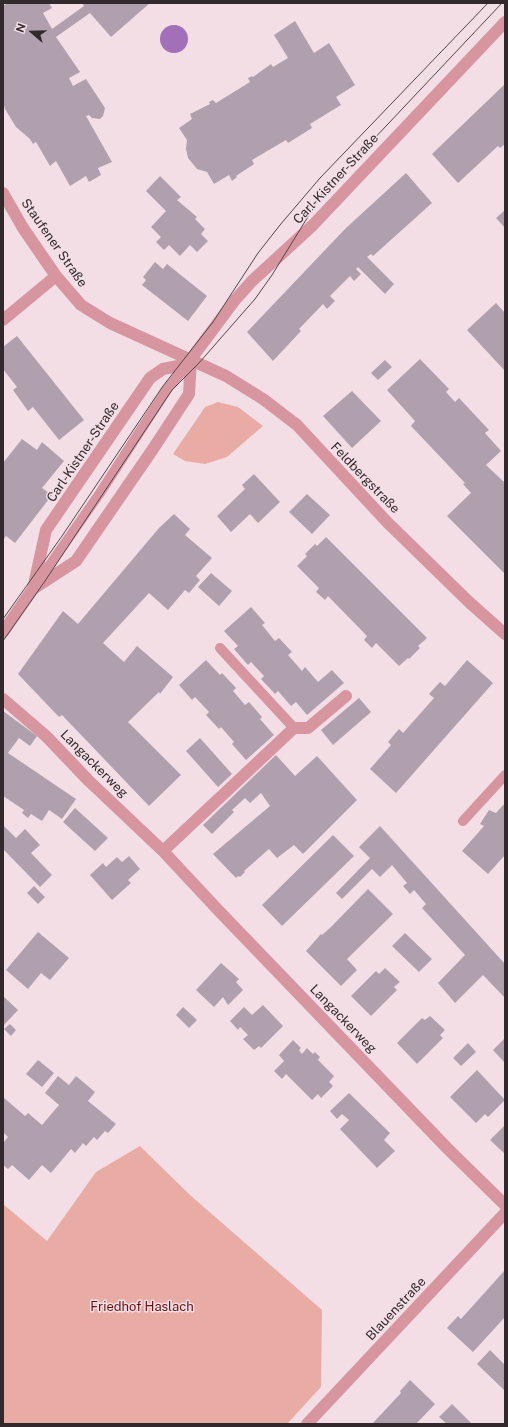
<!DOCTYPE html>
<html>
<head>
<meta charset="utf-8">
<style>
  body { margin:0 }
  #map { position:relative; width:508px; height:1427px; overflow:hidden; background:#f3dee6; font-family:"Public Sans",sans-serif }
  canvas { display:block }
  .frame { position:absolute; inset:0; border:4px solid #31292c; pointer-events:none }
  .north { position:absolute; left:12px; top:12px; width:40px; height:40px; -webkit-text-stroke:3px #f3dee6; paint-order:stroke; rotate:290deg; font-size:11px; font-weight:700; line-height:16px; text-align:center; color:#31292c }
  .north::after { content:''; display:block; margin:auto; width:14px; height:18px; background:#31292c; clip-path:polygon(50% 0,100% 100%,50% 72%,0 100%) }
</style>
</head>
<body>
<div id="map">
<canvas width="508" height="1427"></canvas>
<div class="frame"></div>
<div class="north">N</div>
</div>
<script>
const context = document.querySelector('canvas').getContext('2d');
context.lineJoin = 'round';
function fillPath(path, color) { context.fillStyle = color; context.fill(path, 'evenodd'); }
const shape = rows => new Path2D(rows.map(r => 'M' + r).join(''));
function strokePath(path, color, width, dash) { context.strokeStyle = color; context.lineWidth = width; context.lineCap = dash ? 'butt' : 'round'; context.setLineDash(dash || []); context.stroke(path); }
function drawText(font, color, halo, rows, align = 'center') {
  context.font = font + ' "Public Sans",sans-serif'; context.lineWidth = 3; context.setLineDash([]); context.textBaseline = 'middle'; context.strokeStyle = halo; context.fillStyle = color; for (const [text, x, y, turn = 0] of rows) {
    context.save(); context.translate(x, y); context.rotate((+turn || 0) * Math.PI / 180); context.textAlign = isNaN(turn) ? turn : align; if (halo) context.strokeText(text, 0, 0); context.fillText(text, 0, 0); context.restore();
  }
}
fillPath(shape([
  [218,402,238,407,263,426,227,457,205,464,185,461,173,454,205,407],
  [140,1146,190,1195,322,1310,321,1387,287,1424,3,1424,3,1204,47,1241,96,1172]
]), '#e9aca4');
fillPath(shape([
  '160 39a14 14 0 1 1 28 0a14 14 0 1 1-28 0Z'
]), '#a26fb9');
fillPath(shape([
  [8,3,49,3,52,8,43,13,52,29,84,6,82,3,150,3,111,37,90,13,56,37,80,72,69,78,73,86,86,79,105,108,103,116,100,119,92,118,89,115,86,116,112,162,98,168,101,175,89,182,86,176,70,186,56,161,50,166,36,142,33,144,30,139,16,127,5,109,3,101,3,6],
  [295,21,314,53,329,43,355,85,336,97,341,105,310,124,312,128,288,143,286,140,252,160,254,164,236,176,237,177,232,181,229,175,214,184,207,172,197,169,188,158,186,149,187,140,179,128,192,119,190,114,210,104,209,102,213,100,216,103,250,82,248,78,252,76,253,77,271,64,273,67,288,58,274,35],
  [505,84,505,144,500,148,498,146,458,183,432,154],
  [406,173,432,203,373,256,371,254,367,257,394,284,385,294,358,267,356,269,361,274,354,281,350,276,330,296,335,301,327,309,323,304,299,329,301,331,273,361,247,332,345,229],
  [160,176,181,197,177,200,197,217,195,219,205,229,201,234,208,241,197,252,190,245,180,256,169,245,164,250,156,242,161,237,151,227,166,211,146,191],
  [505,210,505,228,496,218],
  [155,262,163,269,167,264,207,296,188,321,142,285,146,280,143,277],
  [496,303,505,313,505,371,467,330],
  [17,336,84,420,59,440,33,407,28,411,13,390,17,387,3,369,3,347],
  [420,359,449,389,446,392,455,402,459,398,489,430,485,433,501,451,486,465,504,482,505,481,505,574,447,516,471,493,463,484,465,483,411,426,415,421,387,390],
  [385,360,392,367,378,380,371,373],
  [352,391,381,421,352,448,323,416],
  [22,439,37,450,42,442,64,461,42,488,52,495,15,543,6,536,3,540,3,463],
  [254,474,280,502,258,523,250,514,231,532,217,516,245,489,242,485],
  [307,494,330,515,312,534,289,512],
  [174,514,190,529,185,535,212,558,196,576,200,580,189,593,185,590,168,610,149,593,103,643,124,662,137,646,173,677,160,694,159,692,128,722,181,775,149,806,62,715,59,717,18,674,63,611,78,624,159,528],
  [326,537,427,638,418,646,420,648,409,659,408,658,399,666,376,643,372,648,364,640,367,636,328,596,325,600,316,592,319,588,297,566,307,556,305,554,315,544,317,546],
  [211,573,232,591,219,606,198,587],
  [251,607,265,623,262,625,275,641,279,638,292,652,288,655,302,671,305,667,318,682,332,670,344,683,307,715,296,702,291,706,278,691,275,694,261,679,264,676,251,662,248,665,234,649,238,646,224,631],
  [206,660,220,675,222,673,236,688,233,691,245,705,249,702,262,717,260,719,274,735,246,760,232,744,234,742,221,727,219,729,206,715,209,712,195,697,192,700,179,685],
  [467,660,493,683,396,793,370,769,391,745,388,742,399,729,403,733,434,698,429,694,440,682,445,686],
  [359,698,371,712,333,745,321,730],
  [3,711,37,736,30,746,19,738,8,753,76,799,62,819,49,810,42,821,31,814,28,818,22,813,24,810,3,796],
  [200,738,232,774,218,787,186,751],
  [276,755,295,776,317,756,357,800,303,854,294,845,277,858,269,849,244,871,245,872,240,877,238,876,236,878,213,854,270,806,261,793,250,803,245,798,232,810,234,812,212,834,203,825],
  [505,803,505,855,488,874,462,851,484,826,480,824,489,810,496,813],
  [75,808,108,838,95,851,63,822],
  [3,825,16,838,25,829,40,845,31,853,52,875,40,887,3,849],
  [380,826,505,964,505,998,483,975,455,1003,438,983,465,955,422,908,426,904,414,890,410,894,403,886,407,883,392,865,380,877,372,869,342,899,336,893,370,858,359,847],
  [333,835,354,856,282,926,262,905],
  [129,856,140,869,128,880,131,883,112,900,90,875,103,863,106,867,117,857,122,862],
  [34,886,45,897,38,904,27,893],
  [368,889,393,914,347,959,357,970,341,986,306,951,321,934,322,935,331,927],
  [38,932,69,958,50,980,41,973,28,989,6,970],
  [405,933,432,959,419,972,392,946],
  [221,963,239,979,236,982,243,990,228,1005,223,997,214,1007,196,990],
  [385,968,400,982,394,987,397,990,371,1016,351,996,376,971,379,974],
  [3,996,18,1010,3,1026],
  [263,1005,283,1026,261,1048,259,1046,254,1050,243,1039,248,1035,240,1027,238,1030,230,1021,244,1007,252,1015],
  [183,1007,197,1020,189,1028,176,1015],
  [430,1016,445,1030,440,1035,443,1038,417,1064,397,1043,422,1018,425,1020],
  [10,1024,16,1030,11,1036,4,1029],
  [505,1038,505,1063,493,1050],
  [293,1040,301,1048,299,1050,302,1054,307,1048,313,1054,315,1052,320,1057,318,1060,334,1076,329,1082,333,1086,321,1098,318,1094,312,1100,286,1074,282,1079,274,1071,284,1061,279,1055],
  [468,1043,476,1052,461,1066,453,1058],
  [38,1060,54,1073,42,1087,26,1074],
  [477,1070,505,1100,488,1117,485,1114,476,1123,450,1097],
  [58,1076,69,1085,76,1076,95,1092,88,1101,116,1124,108,1133,105,1131,97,1140,94,1137,86,1146,83,1143,75,1153,71,1149,51,1173,42,1165,29,1180,12,1165,8,1169,3,1165,3,1143,8,1137,3,1132,3,1097,25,1116,28,1113,42,1125,59,1105,45,1093],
  [349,1093,390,1133,384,1140,395,1151,377,1168,340,1129,349,1120,342,1114,337,1119,330,1111],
  [505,1125,505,1154,490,1140],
  [505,1270,505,1317,473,1352,447,1328,458,1316,461,1319],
  [490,1350,505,1365,505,1391,477,1364],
  [410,1380,435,1404,416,1424,372,1424,401,1393,400,1391],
  [452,1404,472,1424,447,1424,439,1417]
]), '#b0a0ad');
strokePath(shape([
  [35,586,100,493,168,388,190,361],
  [220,648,294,728],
  [463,821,505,775]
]), '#d7959f', 10);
strokePath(shape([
  [3,193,23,228,56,276,81,305,110,323,226,376,263,399,297,425,387,522,469,602,505,634],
  [3,320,56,276],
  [33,589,76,561,153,449,189,394,191,359],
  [3,632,33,589,46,530,150,378,163,369,178,366,191,359,235,300,252,281,313,225,505,22],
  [346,696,308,728,294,728,163,851,219,911,448,1149,505,1205],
  [3,699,46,736,89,781,163,851],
  [307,1424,505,1213]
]), '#d7959f', 12);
strokePath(shape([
  [3,619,62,536,163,386,213,322,258,253,280,225,320,178,488,3],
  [3,641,45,581,172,390,199,363,255,299,272,275,322,194,502,3]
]), '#51464a', 1);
drawText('13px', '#31292c', '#f3dee6', [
  ["Carl-Kistner-Straße",336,179,-47],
  ["Staufener Straße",54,243,55],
  ["Carl-Kistner-Straße",83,452,-56],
  ["Feldbergstraße",365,478,46],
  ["Langackerweg",94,764,45],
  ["Langackerweg",343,1019,46],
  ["Blauenstraße",396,1309,-47]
]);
drawText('13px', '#681211', '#f3dee6', [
  ["Friedhof Haslach",142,1307]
]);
</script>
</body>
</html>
